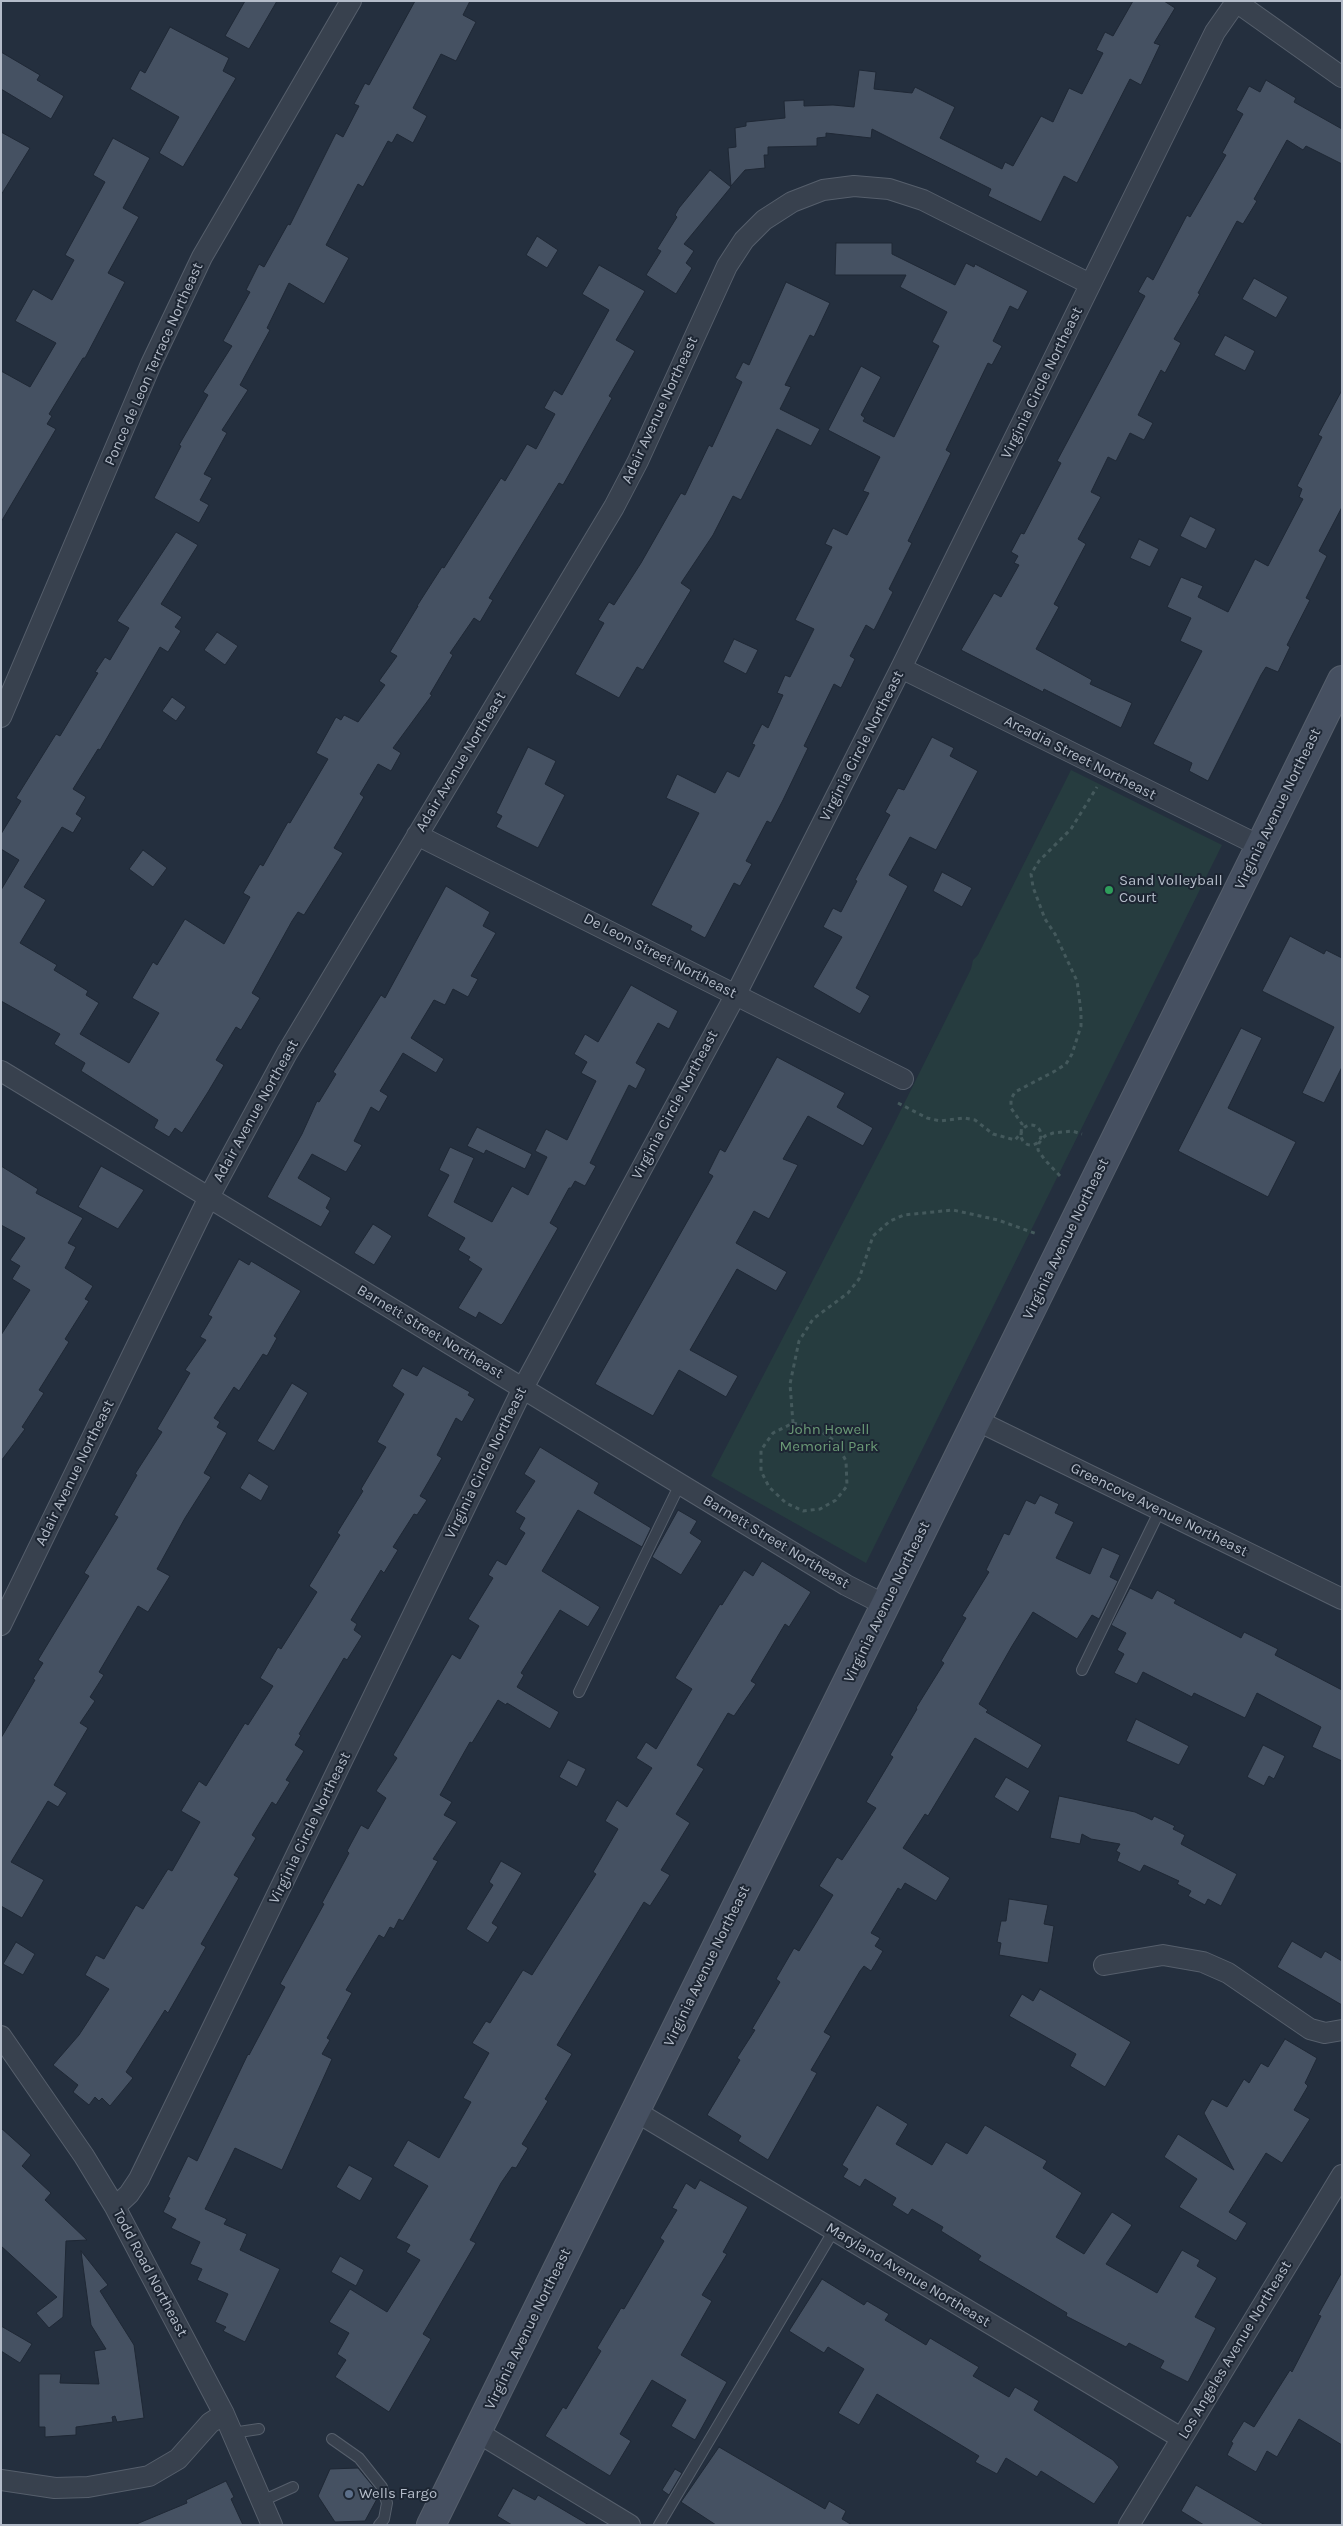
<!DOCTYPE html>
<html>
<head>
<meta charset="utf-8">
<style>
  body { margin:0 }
  #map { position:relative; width:1343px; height:2526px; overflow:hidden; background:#242f3e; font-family:Karla,sans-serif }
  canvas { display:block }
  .frame { position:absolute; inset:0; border:2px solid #b4bcc9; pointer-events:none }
</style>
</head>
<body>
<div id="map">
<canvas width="1343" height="2526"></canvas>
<div class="frame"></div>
</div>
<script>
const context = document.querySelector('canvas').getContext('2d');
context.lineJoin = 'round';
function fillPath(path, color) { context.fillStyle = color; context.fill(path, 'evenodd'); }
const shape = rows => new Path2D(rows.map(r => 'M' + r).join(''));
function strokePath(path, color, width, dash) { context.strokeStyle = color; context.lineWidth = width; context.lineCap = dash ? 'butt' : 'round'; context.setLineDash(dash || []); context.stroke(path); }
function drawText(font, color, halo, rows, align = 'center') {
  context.font = font + ' Karla,sans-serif'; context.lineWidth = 4; context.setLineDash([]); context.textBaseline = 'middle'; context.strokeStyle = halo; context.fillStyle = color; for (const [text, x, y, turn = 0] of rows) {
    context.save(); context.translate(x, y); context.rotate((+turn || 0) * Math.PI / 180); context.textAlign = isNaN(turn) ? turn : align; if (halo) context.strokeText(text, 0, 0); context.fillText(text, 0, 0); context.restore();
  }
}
fillPath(shape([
  [1071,770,1222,845,866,1563,711,1476,892,1128,971,969,973,960,978,955]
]), '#263c3f');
const building = shape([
  [245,1,277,1,249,49,225,36,245,1],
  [415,1,470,1,463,15,476,22,456,61,441,54,413,108,427,116,413,143,397,134,392,143,388,141,363,187,358,184,326,245,349,258,324,304,289,283,267,328,270,330,240,385,248,390,222,430,227,433,204,474,212,478,200,500,209,505,199,523,154,498,181,446,179,445,208,395,203,392,232,346,223,341,250,292,246,290,259,264,264,267,288,224,290,225,336,133,343,137,359,106,354,104,365,83,369,85,415,1],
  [1133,1,1164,1,1175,8,1154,43,1160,45,1141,85,1130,79,1077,183,1064,176,1041,222,988,196,991,189,872,129,871,138,826,133,826,137,817,138,817,146,768,147,768,155,764,155,765,168,745,170,731,186,728,148,736,147,735,128,746,126,746,122,785,118,784,101,804,100,804,106,833,105,854,107,859,70,876,72,874,89,912,93,915,87,955,107,940,138,1002,169,1005,162,1013,166,1041,116,1053,122,1069,88,1082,94,1103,53,1096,50,1105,32,1113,36,1133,1],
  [170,27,229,58,223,71,236,78,183,167,159,153,179,117,130,89,140,70,145,73,170,27],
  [1,52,40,75,37,80,64,96,51,119,1,89,1,52],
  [1266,80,1296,98,1294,102,1342,129,1342,164,1306,146,1303,150,1287,140,1254,199,1257,201,1243,224,1237,221,1198,293,1200,294,1174,339,1181,343,1165,373,1161,370,1138,415,1153,423,1144,440,1130,433,1116,461,1108,457,1091,492,1101,497,1078,539,1086,544,1054,604,1059,607,1036,649,1092,680,1090,684,1132,703,1121,728,1044,689,1043,692,961,650,994,593,1001,597,1019,565,1014,563,1018,556,1011,552,1021,533,1024,534,1061,463,1057,461,1145,296,1138,292,1147,276,1153,280,1187,215,1190,217,1226,155,1222,153,1243,114,1236,110,1249,86,1260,92,1266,80],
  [1,132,30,148,1,195,1,132],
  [113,138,150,158,123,208,139,217,108,273,125,282,85,358,83,358,49,414,52,416,47,424,56,429,1,522,1,371,30,387,56,343,15,321,33,289,52,300,74,260,65,255,105,182,93,175,113,138],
  [710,170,731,187,684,244,694,251,686,263,692,268,676,294,646,275,661,251,657,249,677,217,675,215,679,208,710,170],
  [537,236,558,250,547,268,526,255,537,236],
  [836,243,892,243,892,254,955,285,966,263,974,267,975,264,1028,291,1018,310,1010,306,993,341,1002,346,992,365,988,363,946,450,951,453,908,541,912,543,889,589,893,592,874,630,866,625,850,656,855,659,841,688,834,684,804,746,808,748,783,800,771,823,767,821,746,861,752,864,740,886,734,883,705,938,690,930,692,926,651,905,699,813,666,798,677,774,715,793,727,771,739,777,755,745,752,744,762,724,768,728,783,695,777,693,785,675,790,677,814,629,795,620,832,547,825,544,833,528,847,535,869,493,863,491,880,457,828,430,861,366,881,377,861,415,865,418,863,421,894,437,939,346,932,342,947,312,900,287,906,275,835,275,836,243],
  [599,265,645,291,616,340,635,351,609,396,612,398,563,485,559,483,489,598,493,600,480,622,474,618,450,653,453,655,430,694,432,695,393,748,401,753,391,771,378,764,360,794,364,797,334,848,343,853,304,915,298,912,292,921,252,993,260,998,241,1030,236,1027,216,1060,224,1065,208,1092,182,1133,175,1128,169,1137,154,1128,158,1120,81,1071,85,1063,54,1044,60,1034,1,1001,1,890,19,860,1,849,1,834,21,801,16,798,56,734,60,736,98,673,95,672,105,657,110,660,129,628,117,621,176,532,198,545,161,604,182,617,175,627,181,631,168,652,160,647,100,750,98,749,73,789,86,797,76,814,82,818,73,833,62,827,24,887,46,900,20,943,57,965,54,970,88,991,86,995,99,1003,80,1034,129,1063,159,1013,132,998,153,962,157,965,185,919,224,944,250,897,243,893,260,864,263,866,288,822,290,823,328,759,316,753,336,717,341,720,344,715,358,722,385,685,379,681,397,656,390,652,418,606,417,606,442,567,444,568,501,478,505,481,527,444,536,449,555,414,544,408,554,390,562,395,609,310,582,294,599,265],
  [1254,278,1288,297,1276,318,1242,299,1254,278],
  [786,282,830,303,814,337,810,335,785,385,791,387,780,409,820,429,811,446,777,429,741,500,733,496,713,535,681,583,691,590,643,670,637,667,619,698,575,674,604,623,598,620,609,602,614,605,641,563,674,505,681,493,685,495,709,445,712,447,742,382,735,378,743,362,749,365,786,282],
  [1225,335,1255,351,1245,371,1214,355,1225,335],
  [1342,390,1342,507,1319,551,1327,556,1306,598,1310,600,1287,645,1290,647,1278,672,1266,667,1261,675,1208,781,1189,771,1192,763,1153,744,1202,651,1180,641,1191,618,1167,607,1181,577,1203,586,1198,597,1228,612,1255,559,1268,566,1303,499,1299,497,1302,489,1297,486,1322,437,1318,435,1342,390],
  [1190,516,1216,529,1206,549,1180,536,1190,516],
  [1139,539,1159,549,1150,567,1130,558,1139,539],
  [217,632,238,646,225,665,204,650,217,632],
  [734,639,758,650,746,674,723,662,734,639],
  [172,697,186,707,176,721,162,711,172,697],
  [932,737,954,748,950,756,978,771,936,850,910,837,889,875,908,886,856,988,870,996,860,1014,813,987,842,937,823,927,833,908,841,912,857,881,855,880,890,815,885,812,898,788,904,790,932,737],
  [528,747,556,761,545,784,565,795,538,848,496,827,502,816,496,813,528,747],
  [143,850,167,868,153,887,129,869,143,850],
  [942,872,972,888,962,907,933,891,942,872],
  [446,886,490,912,483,926,496,933,471,976,478,979,468,997,453,989,445,1005,434,1000,411,1038,444,1059,436,1073,403,1053,380,1091,388,1096,379,1112,371,1107,354,1141,362,1145,346,1172,312,1154,298,1178,331,1198,326,1208,330,1211,321,1227,267,1197,302,1134,317,1101,319,1102,336,1074,333,1072,381,995,385,998,446,886],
  [1290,936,1324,954,1326,950,1342,958,1342,1067,1324,1103,1302,1093,1334,1027,1262,991,1290,936],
  [631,985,678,1011,669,1029,658,1023,636,1063,646,1069,636,1089,629,1085,590,1163,596,1166,585,1186,575,1181,571,1188,569,1188,550,1223,558,1228,504,1322,501,1325,479,1312,476,1318,458,1308,482,1269,468,1260,470,1257,458,1250,465,1238,427,1216,449,1175,439,1170,450,1147,474,1158,454,1202,492,1222,512,1186,528,1195,547,1157,535,1151,546,1129,567,1140,596,1081,581,1073,587,1062,574,1054,585,1034,598,1042,631,985],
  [1241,1028,1262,1038,1228,1108,1296,1142,1268,1197,1178,1151,1241,1028],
  [777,1057,845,1093,837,1107,873,1128,863,1146,808,1116,783,1159,798,1165,769,1219,754,1211,736,1243,787,1272,776,1291,737,1269,690,1350,738,1376,726,1397,679,1370,653,1416,595,1384,713,1176,708,1173,720,1149,725,1152,777,1057],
  [477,1127,532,1154,525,1169,486,1150,484,1154,467,1146,477,1127],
  [1,1166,38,1189,36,1193,83,1218,68,1243,76,1247,65,1268,93,1286,85,1299,89,1301,65,1339,69,1342,39,1390,44,1393,22,1427,25,1429,1,1461,1,1335,30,1290,12,1279,20,1266,10,1260,25,1238,1,1225,1,1166],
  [101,1166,144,1190,118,1229,78,1207,101,1166],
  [373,1224,392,1236,374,1265,354,1253,373,1224],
  [239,1259,249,1265,251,1261,301,1291,274,1336,277,1338,267,1356,263,1354,239,1391,234,1387,214,1418,220,1422,217,1427,227,1433,204,1473,211,1477,185,1518,157,1569,170,1576,148,1612,138,1606,99,1672,104,1675,90,1697,95,1701,80,1723,88,1728,54,1785,67,1793,58,1807,48,1801,11,1862,44,1880,22,1918,1,1906,1,1738,35,1680,33,1679,43,1663,38,1660,89,1576,84,1573,118,1517,114,1515,137,1475,135,1474,162,1432,157,1429,190,1373,185,1370,206,1340,200,1337,212,1317,208,1315,239,1259],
  [423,1366,470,1392,468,1395,475,1399,462,1422,456,1418,437,1455,442,1458,420,1496,427,1500,417,1515,414,1514,393,1547,398,1550,384,1573,381,1570,351,1620,357,1624,354,1630,362,1636,347,1660,344,1658,299,1734,301,1735,295,1745,304,1751,286,1780,290,1782,276,1805,272,1802,252,1835,256,1838,234,1875,239,1878,201,1944,206,1947,168,2013,165,2010,126,2072,133,2078,110,2106,102,2098,99,2101,95,2097,89,2105,73,2092,78,2085,53,2065,79,2035,109,1989,85,1975,96,1955,104,1959,136,1905,143,1909,168,1869,172,1871,200,1822,181,1811,199,1781,206,1786,245,1723,248,1725,273,1686,260,1678,278,1647,281,1649,317,1592,309,1586,340,1535,337,1533,363,1491,361,1489,386,1447,377,1442,404,1394,392,1386,402,1368,417,1376,423,1366],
  [292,1383,308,1393,274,1451,257,1441,292,1383],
  [540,1447,599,1483,594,1493,651,1528,642,1547,578,1510,542,1571,600,1607,588,1627,560,1610,521,1673,524,1675,517,1687,559,1712,550,1729,507,1703,506,1705,498,1700,472,1743,470,1742,440,1795,452,1802,444,1815,457,1822,433,1859,438,1861,403,1921,399,1919,394,1929,390,1927,384,1938,379,1935,346,1990,352,1993,327,2038,330,2040,322,2054,332,2059,282,2170,235,2148,205,2209,227,2219,224,2224,247,2234,240,2250,280,2269,245,2342,223,2331,226,2327,215,2322,228,2294,197,2280,202,2269,190,2264,200,2242,171,2228,176,2219,163,2212,170,2198,168,2197,188,2156,197,2161,248,2054,249,2055,285,1987,280,1984,324,1904,322,1903,349,1853,347,1851,361,1825,368,1829,386,1798,376,1791,397,1758,393,1755,452,1654,460,1659,479,1626,468,1619,493,1578,488,1575,497,1560,506,1565,525,1533,519,1529,525,1518,515,1512,535,1481,524,1474,540,1447],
  [249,1473,269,1486,261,1501,240,1488,249,1473],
  [1040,1495,1059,1504,1055,1513,1074,1522,1056,1558,1090,1574,1102,1547,1120,1555,1110,1577,1118,1581,1099,1619,1092,1615,1077,1639,1033,1612,1012,1646,979,1704,988,1710,986,1712,1042,1745,1028,1769,975,1738,928,1816,925,1814,903,1848,950,1878,936,1901,905,1883,901,1890,898,1888,871,1933,880,1938,875,1946,883,1951,871,1971,864,1966,860,1971,824,2032,831,2036,811,2070,817,2073,768,2160,738,2141,741,2136,707,2115,740,2060,737,2058,755,2030,752,2029,780,1982,776,1979,794,1948,799,1951,833,1895,819,1886,837,1857,842,1860,876,1808,866,1802,893,1757,890,1755,917,1709,916,1708,944,1663,941,1661,966,1618,962,1616,989,1572,986,1570,1004,1533,1009,1535,1026,1500,1035,1504,1040,1495],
  [678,1510,697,1521,690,1533,702,1541,681,1575,652,1557,678,1510],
  [762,1561,811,1592,789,1627,785,1624,751,1681,756,1684,734,1716,728,1713,697,1765,704,1769,676,1814,690,1823,661,1870,670,1875,650,1906,644,1902,557,2045,572,2054,545,2099,548,2101,522,2144,528,2148,516,2168,512,2167,501,2183,470,2240,476,2243,423,2334,431,2339,389,2412,335,2377,346,2360,337,2354,349,2333,329,2322,350,2289,387,2312,420,2260,406,2252,410,2245,396,2238,428,2186,393,2166,408,2140,439,2158,471,2102,463,2098,489,2053,472,2043,486,2021,490,2023,523,1970,532,1975,596,1874,593,1872,618,1829,605,1821,617,1800,627,1807,652,1768,636,1758,646,1742,656,1749,692,1689,675,1678,720,1604,722,1605,744,1570,753,1576,762,1561],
  [1130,1588,1152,1599,1157,1590,1176,1600,1174,1603,1241,1638,1244,1632,1278,1649,1275,1655,1342,1690,1342,1761,1312,1747,1321,1727,1257,1693,1245,1718,1194,1693,1192,1697,1143,1672,1137,1684,1114,1673,1124,1654,1117,1650,1126,1633,1111,1625,1130,1588],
  [1136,1719,1189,1746,1179,1765,1126,1741,1136,1719],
  [1263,1745,1285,1756,1274,1779,1269,1776,1264,1786,1247,1777,1263,1745],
  [568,1760,586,1769,577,1787,559,1777,568,1760],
  [1006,1777,1030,1791,1018,1812,994,1797,1006,1777],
  [1059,1796,1135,1812,1152,1820,1154,1816,1175,1826,1173,1829,1185,1835,1181,1844,1237,1874,1221,1906,1208,1899,1205,1905,1188,1896,1191,1891,1177,1884,1179,1881,1144,1865,1140,1872,1117,1861,1120,1853,1116,1851,1120,1844,1091,1839,1082,1834,1080,1844,1050,1838,1059,1796],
  [501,1861,522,1873,492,1923,498,1927,488,1943,466,1929,493,1885,489,1882,501,1861],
  [1009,1899,1048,1905,1044,1924,1054,1926,1048,1963,999,1955,1001,1943,997,1942,1001,1921,1006,1921,1009,1899],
  [1292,1941,1321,1958,1325,1951,1342,1961,1342,2005,1277,1967,1292,1941],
  [16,1942,35,1954,23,1975,3,1964,16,1942],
  [1040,1989,1131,2042,1105,2087,1070,2066,1076,2054,1009,2016,1022,1994,1033,2001,1040,1989],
  [1285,2039,1317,2058,1305,2083,1308,2086,1294,2110,1310,2119,1282,2163,1266,2153,1229,2212,1247,2223,1236,2241,1179,2207,1197,2179,1164,2157,1178,2134,1234,2170,1204,2113,1212,2099,1227,2107,1244,2079,1249,2083,1261,2063,1268,2067,1285,2039],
  [877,2105,908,2124,896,2144,932,2165,946,2142,967,2154,985,2125,1047,2161,1043,2168,1082,2193,1056,2237,1084,2254,1112,2212,1132,2225,1106,2264,1157,2293,1182,2250,1200,2260,1197,2266,1217,2278,1195,2317,1216,2328,1188,2382,1160,2368,1164,2361,1129,2343,1126,2347,1066,2316,1067,2313,978,2260,981,2256,941,2231,943,2227,912,2209,908,2215,892,2205,896,2198,865,2179,860,2187,843,2177,848,2169,842,2165,877,2105],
  [1,2128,31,2155,22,2166,51,2193,45,2200,87,2240,66,2241,63,2317,49,2328,36,2313,57,2297,1,2246,1,2128],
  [349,2165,373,2178,360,2201,336,2187,349,2165],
  [700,2180,748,2207,723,2252,727,2254,702,2295,712,2301,681,2355,727,2382,695,2440,671,2426,686,2400,652,2380,620,2434,631,2441,610,2476,545,2436,563,2407,566,2409,601,2351,597,2348,621,2308,624,2309,664,2241,660,2238,677,2210,672,2208,686,2183,695,2189,700,2180],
  [81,2251,108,2285,100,2291,134,2345,144,2418,117,2422,115,2416,112,2417,113,2422,76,2427,76,2435,45,2437,45,2427,39,2427,39,2374,61,2374,60,2383,99,2384,94,2351,106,2349,91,2325,81,2251],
  [340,2256,364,2270,356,2286,331,2272,340,2256],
  [1342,2272,1342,2445,1299,2419,1277,2457,1267,2451,1256,2472,1227,2455,1233,2443,1231,2442,1244,2421,1254,2427,1290,2370,1292,2372,1321,2316,1318,2315,1342,2272],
  [822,2279,864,2305,867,2301,889,2314,885,2320,926,2345,930,2338,979,2367,973,2376,1009,2397,1015,2387,1039,2401,1034,2410,1113,2460,1119,2467,1094,2504,1041,2471,1037,2477,1006,2458,997,2474,975,2462,979,2456,877,2394,859,2425,838,2413,864,2369,828,2347,824,2353,789,2331,822,2279],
  [1,2326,32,2344,20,2363,1,2351,1,2326],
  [719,2447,825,2509,829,2501,846,2511,842,2519,852,2525,716,2525,681,2502,719,2447],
  [358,2468,376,2490,378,2497,365,2521,335,2522,318,2496,330,2469,358,2468],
  [675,2469,682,2473,669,2495,662,2490,675,2469],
  [226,2481,234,2497,231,2499,243,2525,134,2525,187,2503,186,2500,226,2481],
  [1196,2485,1265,2525,1204,2525,1181,2511,1196,2485],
  [513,2488,535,2500,538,2495,589,2525,512,2525,497,2516,513,2488]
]);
fillPath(building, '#455162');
strokePath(building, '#1f2835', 1);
const lane = shape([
  [1082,1670,1160,1510],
  [579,1692,680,1484],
  [232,2433,259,2429],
  [332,2439,359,2458,382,2487,387,2503,384,2519,379,2525],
  [262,2501,293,2487],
  [659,2525,834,2230]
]);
const street = shape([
  [1235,1,1342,77],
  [901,668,1260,846],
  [1,717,151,364,202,257,351,1],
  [417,835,903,1079],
  [1,1071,846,1585,885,1605],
  [976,1420,1342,1599],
  [1,1625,209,1197,287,1053,614,507,638,461,727,266,744,240,764,220,792,202,823,190,854,186,889,189,923,200,1090,284],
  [1104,1965,1163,1955,1203,1962,1228,1973,1310,2029,1325,2033,1342,2030],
  [1,2036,84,2156,115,2207,224,2414,272,2525],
  [635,2111,1181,2438],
  [115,2207,129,2194,139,2179,523,1388,736,994,901,668,1215,32,1236,2],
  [477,2432,630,2525],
  [1,2480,55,2488,88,2487,149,2476,178,2459,210,2423,224,2414],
  [1129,2525,1342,2175]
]);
const secondary = shape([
  [431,2525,1342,680]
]);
strokePath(lane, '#565f6c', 12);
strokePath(street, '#565f6c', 22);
strokePath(secondary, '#565f6c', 30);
strokePath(shape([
  [898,1103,927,1118,940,1121,964,1118,975,1120,993,1134,1015,1140,1021,1133,1022,1124,1011,1108,1011,1099,1015,1092,1055,1071,1066,1064,1072,1054,1081,1026,1081,1012,1077,981,1055,934,1045,919,1033,887,1031,874,1039,861,1071,829,1097,787],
  '1021 1135a10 10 0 1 1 20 0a10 10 0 1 1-20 0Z',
  [1060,1176,1045,1160,1038,1150,1039,1143,1045,1136,1053,1133,1072,1131,1082,1134],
  [793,1423,790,1384,799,1341,813,1319,848,1293,859,1279,873,1236,890,1221,904,1215,953,1210,998,1220,1037,1234],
  [793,1423,816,1428,836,1442,846,1461,847,1486,836,1500,820,1509,803,1511,786,1503,769,1487,761,1471,761,1450,773,1433,793,1423]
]), '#44595c', 3, [4, 4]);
strokePath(lane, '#38414e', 10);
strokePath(street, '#38414e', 20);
strokePath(secondary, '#465061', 28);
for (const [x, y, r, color] of [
  [1109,890,5,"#2e9e5b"],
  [349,2494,5,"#5c6f8a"]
]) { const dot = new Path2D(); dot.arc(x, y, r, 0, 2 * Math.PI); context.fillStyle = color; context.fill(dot); strokePath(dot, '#1d2633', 2); }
drawText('15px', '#b4bcc9', '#1d2633', [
  ["Ponce de Leon Terrace Northeast",154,364,-66],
  ["Virginia Circle Northeast",1042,383,-64],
  ["Adair Avenue Northeast",660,410,-65],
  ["Virginia Circle Northeast",862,746,-63],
  ["Arcadia Street Northeast",1080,758,27],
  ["Adair Avenue Northeast",461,762,-59],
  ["Virginia Avenue Northeast",1278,809,-64],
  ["De Leon Street Northeast",660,956,27],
  ["Virginia Circle Northeast",675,1105,-62],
  ["Adair Avenue Northeast",256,1111,-61],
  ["Virginia Avenue Northeast",1066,1239,-64],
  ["Barnett Street Northeast",430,1332,31],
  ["Virginia Circle Northeast",486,1463,-64],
  ["Adair Avenue Northeast",75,1473,-64],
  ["Greencove Avenue Northeast",1159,1510,26],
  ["Barnett Street Northeast",776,1542,31],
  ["Virginia Avenue Northeast",887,1602,-64],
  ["Virginia Circle Northeast",310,1828,-64],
  ["Virginia Avenue Northeast",707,1966,-64],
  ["Todd Road Northeast",150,2273,62],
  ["Maryland Avenue Northeast",908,2275,31],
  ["Virginia Avenue Northeast",528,2329,-64],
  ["Los Angeles Avenue Northeast",1235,2350,-59]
]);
drawText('15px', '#b4bcc9', '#1d2633', [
  ["Sand Volleyball",1119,881],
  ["Court",1119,898],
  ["Wells Fargo",359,2494]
], 'left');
drawText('15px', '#6b9a76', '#1d2633', [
  ["John Howell",829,1430],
  ["Memorial Park",829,1447]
]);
</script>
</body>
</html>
